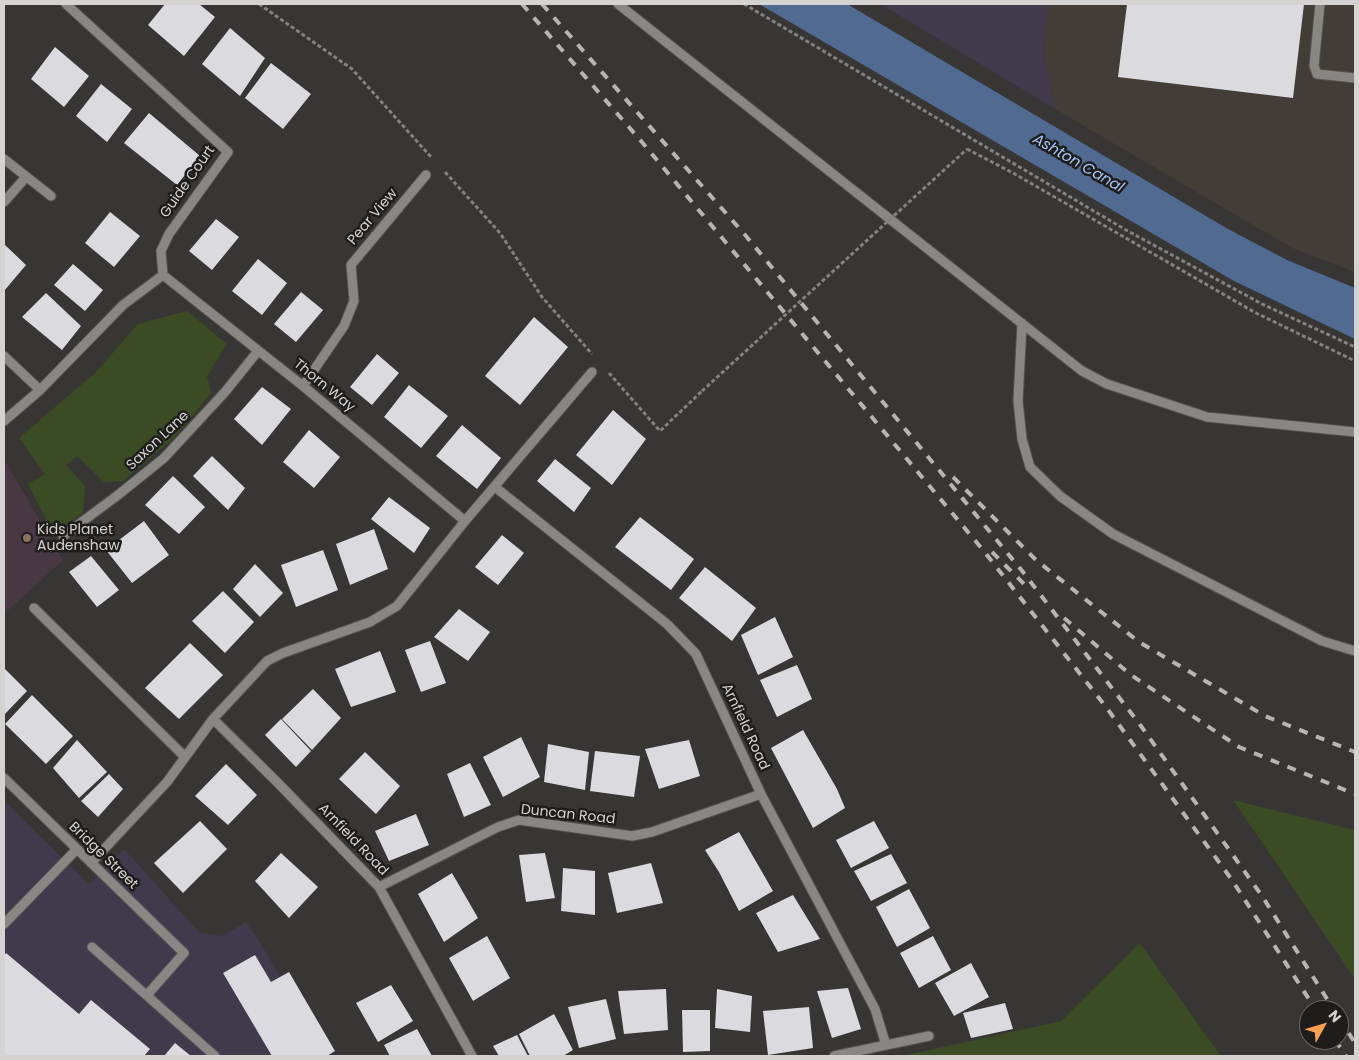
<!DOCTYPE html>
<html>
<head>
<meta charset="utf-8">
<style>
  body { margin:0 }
  #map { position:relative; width:1359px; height:1060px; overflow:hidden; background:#373634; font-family:Poppins,sans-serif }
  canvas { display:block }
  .frame { position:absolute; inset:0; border:5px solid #d4d3d2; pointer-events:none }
  .north { position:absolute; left:1299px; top:1000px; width:50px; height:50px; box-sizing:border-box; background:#1e1d1c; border:1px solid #676665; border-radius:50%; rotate:51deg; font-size:14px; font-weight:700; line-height:20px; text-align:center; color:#d4d3d2 }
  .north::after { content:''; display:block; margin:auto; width:18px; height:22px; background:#fa9f4e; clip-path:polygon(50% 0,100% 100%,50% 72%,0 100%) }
</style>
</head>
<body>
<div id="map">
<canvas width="1359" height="1060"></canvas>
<div class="frame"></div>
<div class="north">N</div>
</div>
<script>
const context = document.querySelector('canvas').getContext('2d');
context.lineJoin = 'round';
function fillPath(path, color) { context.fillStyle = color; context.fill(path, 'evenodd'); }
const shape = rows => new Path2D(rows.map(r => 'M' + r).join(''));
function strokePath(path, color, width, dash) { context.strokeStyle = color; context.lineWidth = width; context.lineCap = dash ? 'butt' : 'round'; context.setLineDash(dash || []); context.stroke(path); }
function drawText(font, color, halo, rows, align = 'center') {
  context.font = font + ' Poppins,sans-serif'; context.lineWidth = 5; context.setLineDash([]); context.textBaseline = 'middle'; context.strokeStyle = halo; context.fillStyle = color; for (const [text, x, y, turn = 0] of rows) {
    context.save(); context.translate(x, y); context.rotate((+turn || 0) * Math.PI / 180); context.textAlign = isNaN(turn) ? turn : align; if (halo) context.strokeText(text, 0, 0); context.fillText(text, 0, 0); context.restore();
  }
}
fillPath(shape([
  [1049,4,1355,4,1355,272,1292,248,1055,109,1043,50]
]), '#423d36');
fillPath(shape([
  [880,4,1049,4,1043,50,1055,109],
  [4,801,89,884,124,849,200,933,222,936,246,922,260,942,280,977,289,972,335,1051,329,1056,4,1056]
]), '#403a4c');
fillPath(shape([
  [4,459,63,560,4,614]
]), '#483844');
fillPath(shape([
  [187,311,227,344,207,376,211,393,174,438,123,481,104,482,77,456,66,465,85,486,83,513,53,533,28,484,45,474,19,438,96,372,138,324],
  [1233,800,1355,830,1355,979],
  [1140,943,1221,1056,902,1056,1061,1021]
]), '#3b4c25');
fillPath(shape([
  [759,4,847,4,1228,229,1287,260,1355,288,1355,339,1234,281]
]), '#516a91');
fillPath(shape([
  [165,4,199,4,215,17,184,56,148,25],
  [1127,4,1304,4,1293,98,1118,77],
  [230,28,265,58,240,96,202,64],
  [55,47,89,76,64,107,31,79],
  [271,63,311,94,283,129,245,98],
  [101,84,132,109,107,142,76,116],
  [149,113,200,156,177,185,124,143],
  [110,212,140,236,114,267,85,243],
  [216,219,239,237,212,270,189,251],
  [4,244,26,265,4,291],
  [258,259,287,283,262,315,232,291],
  [73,264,103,290,85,311,54,285],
  [301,292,323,310,296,342,274,324],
  [46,293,81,326,62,350,22,317],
  [534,317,568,347,520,405,485,376],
  [377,354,399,373,372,405,350,387],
  [409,385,448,416,421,448,384,417],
  [262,387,291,409,262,445,234,419],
  [613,410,646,439,612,485,576,455],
  [462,425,501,458,477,489,436,456],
  [309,430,340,457,314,488,283,462],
  [212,456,245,488,228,510,193,476],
  [555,459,591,488,574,512,537,481],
  [173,476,205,507,179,534,145,505],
  [389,497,430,528,414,553,371,519],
  [640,517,694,559,671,590,615,547],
  [144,521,169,555,132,583,106,550],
  [374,529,388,569,350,585,336,544],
  [502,535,524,553,498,585,475,567],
  [323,550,338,590,296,607,281,565],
  [91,556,119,590,97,607,69,572],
  [255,564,283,593,260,617,233,589],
  [705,567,756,608,732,641,679,598],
  [223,591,254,622,225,653,192,621],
  [459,609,490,632,468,661,434,637],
  [775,617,793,657,758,675,741,635],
  [430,641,446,683,421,692,405,650],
  [190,643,223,675,179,719,145,688],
  [380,651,396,692,351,707,335,669],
  [797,665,812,699,777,717,760,680],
  [4,668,27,691,4,715],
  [313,689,341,718,312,750,282,719],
  [32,695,73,736,46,764,5,724],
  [281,719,311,751,296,767,265,735],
  [803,730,837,789,845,808,813,828,771,748],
  [521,737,540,777,503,797,483,757],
  [77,740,107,772,79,798,53,768],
  [689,740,700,776,659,789,645,749],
  [548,744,589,752,585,790,544,782],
  [595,751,640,756,634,797,590,791],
  [365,752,400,786,376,814,339,779],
  [470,763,491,805,464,817,447,774],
  [226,764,257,795,228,825,195,796],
  [109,774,123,789,98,817,81,801],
  [416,814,429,845,389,861,375,831],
  [200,821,227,849,183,893,154,863],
  [874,821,889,848,851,868,836,840],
  [739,832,773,891,739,911,719,872,705,850],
  [281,853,318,887,289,918,255,881],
  [545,853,555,898,526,902,519,855],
  [891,854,907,883,871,901,854,871],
  [651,863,663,903,617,913,608,873],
  [563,868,595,871,595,915,561,911],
  [452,873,478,918,444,942,418,894],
  [909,889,930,928,897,947,876,907],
  [793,895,820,939,778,952,756,913],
  [487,936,510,978,473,1001,449,958],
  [933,936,951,970,919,988,900,953],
  [6,953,79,1014,91,1000,150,1049,144,1056,4,1056,4,956],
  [255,955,271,982,289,972,335,1051,327,1056,272,1056,223,973],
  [971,963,989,997,954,1016,935,983],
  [391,985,413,1021,378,1042,356,1003],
  [848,988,861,1029,832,1038,817,991],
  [666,989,668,1030,624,1034,618,991],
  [717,989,752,996,750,1032,715,1028],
  [606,999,616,1039,579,1048,568,1007],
  [1005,1003,1013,1029,971,1038,963,1013],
  [809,1007,813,1048,768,1055,763,1011],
  [682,1010,710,1010,710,1051,683,1052],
  [554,1014,573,1050,563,1056,530,1056,519,1034],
  [417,1029,432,1056,390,1056,384,1045],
  [517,1035,528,1056,499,1056,493,1046],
  [175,1043,191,1056,164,1056]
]), '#dbdade');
const minor = shape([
  [66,4,228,152,169,234,161,251,163,275],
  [618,4,1082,371,1107,384,1207,417,1355,432],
  [1320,4,1314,66,1317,74,1355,78],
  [4,159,51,196],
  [4,202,26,177],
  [163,275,303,386,465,521],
  [1022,323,1018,401,1022,439,1030,467,1060,496,1113,534,1322,641,1355,651],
  [4,356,40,390],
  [303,386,344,326,354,301,351,265,426,175],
  [4,421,40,390,123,305,163,275],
  [495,487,667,624,696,654,761,794,875,1009,886,1045],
  [63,536,118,495,164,458,225,392,258,351],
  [34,608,184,756],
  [213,719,276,781,379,887,472,1056],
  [4,778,184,953,147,995],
  [91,863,167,782,213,719,267,661,283,653,370,622,397,606,465,521,592,372],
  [379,887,498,827,519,820,632,836,652,832,761,794],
  [4,924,77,849],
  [92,947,215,1056],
  [834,1056,929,1036]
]);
strokePath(minor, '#555452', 11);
strokePath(shape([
  [259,4,352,69,431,157],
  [744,4,1126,230,1262,304,1355,347],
  [967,149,1013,173,1256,313,1355,361],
  [445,172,500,233,542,297,592,354],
  [609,373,660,431,702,391]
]), '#838280', 3, [4, 2.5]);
strokePath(minor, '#898784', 9);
strokePath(shape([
  [522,4,641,141,983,550,1106,707,1232,880,1316,1010],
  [542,4,746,236,1023,572,1141,726,1262,896,1334,1010],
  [953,477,1036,560,1139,642,1265,716,1355,752],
  [992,552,1027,587],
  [1064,618,1131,675,1239,747,1355,794],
  [1339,1018,1355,1043],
  [1335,1040,1346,1056]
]), '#b6b5b4', 4, [9, 9]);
strokePath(shape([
  [702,391,967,149]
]), '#838280', 3, [4, 2.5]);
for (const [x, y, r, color] of [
  [27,538,5,"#8d6e63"]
]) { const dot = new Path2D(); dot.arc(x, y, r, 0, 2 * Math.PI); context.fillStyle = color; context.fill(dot); strokePath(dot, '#1e1d1c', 2); }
drawText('14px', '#d4d3d2', '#1e1d1c', [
  ["Guide Court",188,182,-55],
  ["Pear View",373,217,-50],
  ["Thorn Way",324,386,39],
  ["Saxon Lane",158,441,-43],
  ["Arnfield Road",745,727,65],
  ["Duncan Road",568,815,6],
  ["Arnfield Road",353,840,46],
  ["Bridge Street",103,856,44]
]);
drawText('14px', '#d4d3d2', '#1e1d1c', [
  ["Kids Planet",37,530],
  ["Audenshaw",37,546]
], 'left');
drawText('italic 15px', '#a5c6f8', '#1e1d1c', [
  ["Ashton Canal",1078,164,30]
]);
</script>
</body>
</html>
